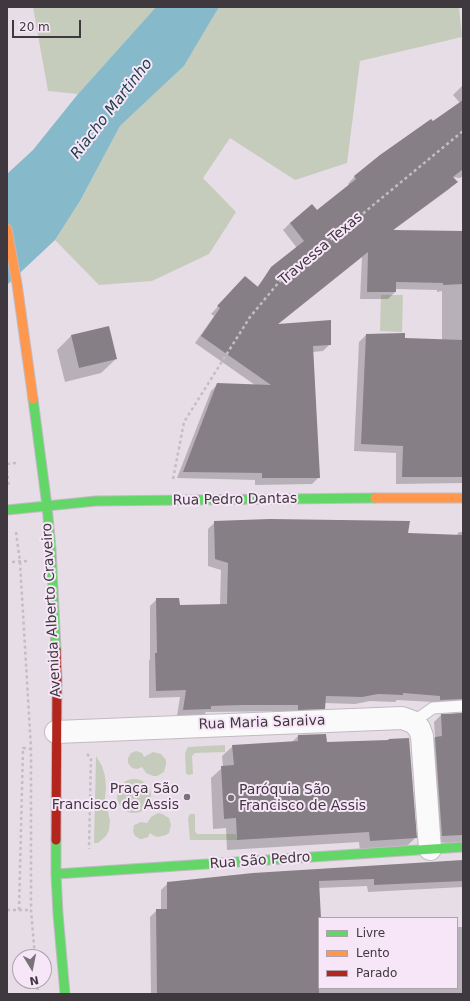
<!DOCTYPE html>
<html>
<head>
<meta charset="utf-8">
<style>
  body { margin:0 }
  #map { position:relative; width:470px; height:1001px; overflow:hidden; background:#e6dde6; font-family:"DejaVu Sans",sans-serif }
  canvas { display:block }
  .frame { position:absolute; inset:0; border:8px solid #3f393f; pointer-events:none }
  .legend { position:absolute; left:318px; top:917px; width:140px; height:72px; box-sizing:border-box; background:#f7e6f7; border:1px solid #ada1ad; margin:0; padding:5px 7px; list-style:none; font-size:12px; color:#3f393f }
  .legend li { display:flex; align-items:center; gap:8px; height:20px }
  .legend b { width:20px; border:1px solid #ada1ad }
  .north { position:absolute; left:12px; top:949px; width:40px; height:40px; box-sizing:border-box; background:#f7e6f7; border:1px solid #ada1ad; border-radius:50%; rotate:170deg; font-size:11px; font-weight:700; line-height:16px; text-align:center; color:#3f393f }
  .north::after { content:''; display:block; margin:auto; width:14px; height:18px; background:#797279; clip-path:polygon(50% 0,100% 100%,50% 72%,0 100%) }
  .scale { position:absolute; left:12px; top:20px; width:69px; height:18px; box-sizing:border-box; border:2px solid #3f393f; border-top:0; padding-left:5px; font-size:12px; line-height:14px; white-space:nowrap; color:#3f393f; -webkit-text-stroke:3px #f7e6f7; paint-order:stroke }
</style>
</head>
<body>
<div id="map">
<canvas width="470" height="1001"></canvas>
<div class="frame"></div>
<ul class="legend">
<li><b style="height:5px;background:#63d668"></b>Livre</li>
<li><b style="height:5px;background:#ff974d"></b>Lento</li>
<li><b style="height:5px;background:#b3261e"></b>Parado</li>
</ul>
<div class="north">N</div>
<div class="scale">20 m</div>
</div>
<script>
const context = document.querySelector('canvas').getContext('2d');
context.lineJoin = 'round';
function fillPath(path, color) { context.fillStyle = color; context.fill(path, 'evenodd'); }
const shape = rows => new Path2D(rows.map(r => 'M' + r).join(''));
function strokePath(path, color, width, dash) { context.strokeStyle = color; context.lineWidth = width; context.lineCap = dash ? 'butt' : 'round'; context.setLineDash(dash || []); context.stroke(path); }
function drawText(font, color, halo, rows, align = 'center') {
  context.font = font + ' "DejaVu Sans",sans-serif'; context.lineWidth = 4; context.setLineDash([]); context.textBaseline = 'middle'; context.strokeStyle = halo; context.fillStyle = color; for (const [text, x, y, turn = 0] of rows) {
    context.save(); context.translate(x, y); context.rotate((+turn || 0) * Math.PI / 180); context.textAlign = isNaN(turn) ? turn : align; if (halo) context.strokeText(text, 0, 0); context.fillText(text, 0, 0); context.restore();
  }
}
fillPath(shape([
  [33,7,156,7,78,94,48,91],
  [219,7,459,7,462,37,360,61,347,163,295,180,230,138,203,178,236,212,209,254,152,281,99,285,55,240,80,201,120,126,184,66],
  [381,295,403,295,402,332,380,331],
  [225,745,225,752,195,753,192,756,193,774,188,775,186,773,185,753,188,747],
  [136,751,142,753,144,757,153,752,161,754,166,760,166,764,164,772,157,776,153,776,146,773,142,767,137,769,132,768,128,763,128,758,131,753],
  [96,756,102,766,105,776,106,787,105,799,110,821,109,830,106,836,98,843,94,843],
  '117 796a17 17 0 1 1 34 0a17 17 0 1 1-34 0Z',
  [158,813,162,814,169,818,171,825,169,833,166,835,158,837,154,836,150,833,148,837,142,839,140,839,135,836,133,831,134,825,141,822,147,823,151,817],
  [190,814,195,814,195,831,197,834,236,834,237,840,190,840,188,818]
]), '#c6ccbb');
fillPath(shape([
  [156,7,219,7,184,66,120,126,80,201,55,240,7,285,7,174,33,150,78,94]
]), '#86b9c9');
fillPath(shape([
  [463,85,463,176,460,178,451,177,455,183,448,190,392,231,463,232,463,483,396,484,396,453,354,451,359,342,366,335,404,339,442,340,442,291,437,292,437,290,395,289,395,292,388,299,360,299,362,257,277,325,330,344,323,351,313,352,319,477,312,484,255,485,255,480,177,478,211,391,218,384,255,385,195,343,214,316,211,314,238,285,257,287,272,268,297,248,283,230,290,223,312,206,317,212,349,186,348,184,354,177,380,155,433,123,460,103,453,95],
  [72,335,116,359,101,373,65,382,57,350],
  [215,522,407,534,456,536,459,532,463,532,463,713,459,707,434,707,433,702,397,700,395,702,370,701,355,704,324,703,324,708,317,715,291,716,291,711,206,712,203,716,177,716,180,697,149,698,149,661,150,659,150,606,157,599,179,606,220,605,221,570,208,566,208,529],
  [463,713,463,844,435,842,428,745,435,737,434,722,441,715],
  [298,736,326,743,387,741,389,740,408,739,416,837,405,848,360,851,359,842,227,850,226,828,213,829,211,778,223,767,222,756,233,746,291,743],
  [463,861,463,887,368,892,367,886,318,888,320,918,319,988,457,988,457,927,463,927,463,994,151,994,150,917,157,910,161,910,161,890,168,883]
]), '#0003');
fillPath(shape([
  [463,100,463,169,453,177,458,182,393,230,463,231,463,284,443,285,443,283,396,282,396,292,367,292,368,252,278,324,331,320,331,345,313,346,320,478,262,478,262,473,183,472,217,383,271,385,201,336,220,308,217,306,245,276,258,287,271,267,304,241,290,223,312,204,317,210,356,179,354,176,380,155,431,119,433,121],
  [109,326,117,359,79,368,71,335],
  [405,333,405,338,463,340,463,477,402,477,403,446,361,444,366,334],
  [270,519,410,521,408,533,463,535,463,699,440,700,440,696,403,693,403,695,378,694,362,697,326,696,325,709,298,710,298,705,243,705,211,706,211,709,183,710,186,690,156,691,155,653,157,653,156,598,179,598,180,605,227,604,228,563,215,559,214,521],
  [463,713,463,835,442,836,435,737,442,736,441,714],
  [326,734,327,742,389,740,388,739,409,738,417,838,370,841,369,832,237,840,236,818,224,819,221,766,234,765,232,745,298,741,298,735],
  [463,860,463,881,374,885,374,879,319,881,321,918,319,918,319,994,157,994,156,909,167,909,167,882,253,873]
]), '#867f85');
const lane = shape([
  [413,722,433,708,463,706]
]);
const street = shape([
  [56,732,402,718,413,722,419,728,422,736,430,849]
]);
const fast = shape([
  [33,399,47,506,51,549,56,649],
  [7,510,96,501,375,498],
  [56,840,56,874,58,914,65,994],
  [56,874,463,847]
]);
const slow = shape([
  [7,229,17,284,33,399],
  [375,498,463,498]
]);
const jam = shape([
  [56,649,57,680,56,840]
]);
strokePath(lane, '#c2bac2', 13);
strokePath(street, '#c2bac2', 24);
strokePath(fast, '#c2bac2', 11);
strokePath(slow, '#c2bac2', 11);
strokePath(jam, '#c2bac2', 11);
strokePath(shape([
  [7,464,16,463],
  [7,470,9,488],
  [173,479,184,422,250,317,279,282,306,259,349,225,463,131],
  [16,532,20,562,31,749,31,910,35,957],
  [12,562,27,561],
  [87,754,91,758,89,849],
  [7,910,31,910],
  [19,910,23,748,31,749],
  [37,981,38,994]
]), '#c2bfc2', 2.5, [3, 3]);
strokePath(lane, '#fbfafb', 11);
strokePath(street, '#fbfafb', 22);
strokePath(fast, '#63d668', 9);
strokePath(slow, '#ff974d', 9);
strokePath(jam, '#b3261e', 9);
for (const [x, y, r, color] of [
  [187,797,4,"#797279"],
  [231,798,4,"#797279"]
]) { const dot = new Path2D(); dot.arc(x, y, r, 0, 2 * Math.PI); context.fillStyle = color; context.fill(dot); strokePath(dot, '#f7e6f7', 1.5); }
drawText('14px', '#3f393f', '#f7e6f7', [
  ["Travessa Texas",321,249,-40],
  ["Rua Pedro Dantas",235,500,-1],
  ["Avenida Alberto Craveiro",52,610,-93],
  ["Rua Maria Saraiva",262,723,-2],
  ["Rua São Pedro",260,861,-4]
]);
drawText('14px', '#3f393f', '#f7e6f7', [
  ["Praça São",179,789],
  ["Francisco de Assis",179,805],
  ["Paróquia São",239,790,"left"],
  ["Francisco de Assis",239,806,"left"]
], 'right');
drawText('italic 15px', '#1e414b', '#f7e6f7', [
  ["Riacho Martinho",112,109,-52]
]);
</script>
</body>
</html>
